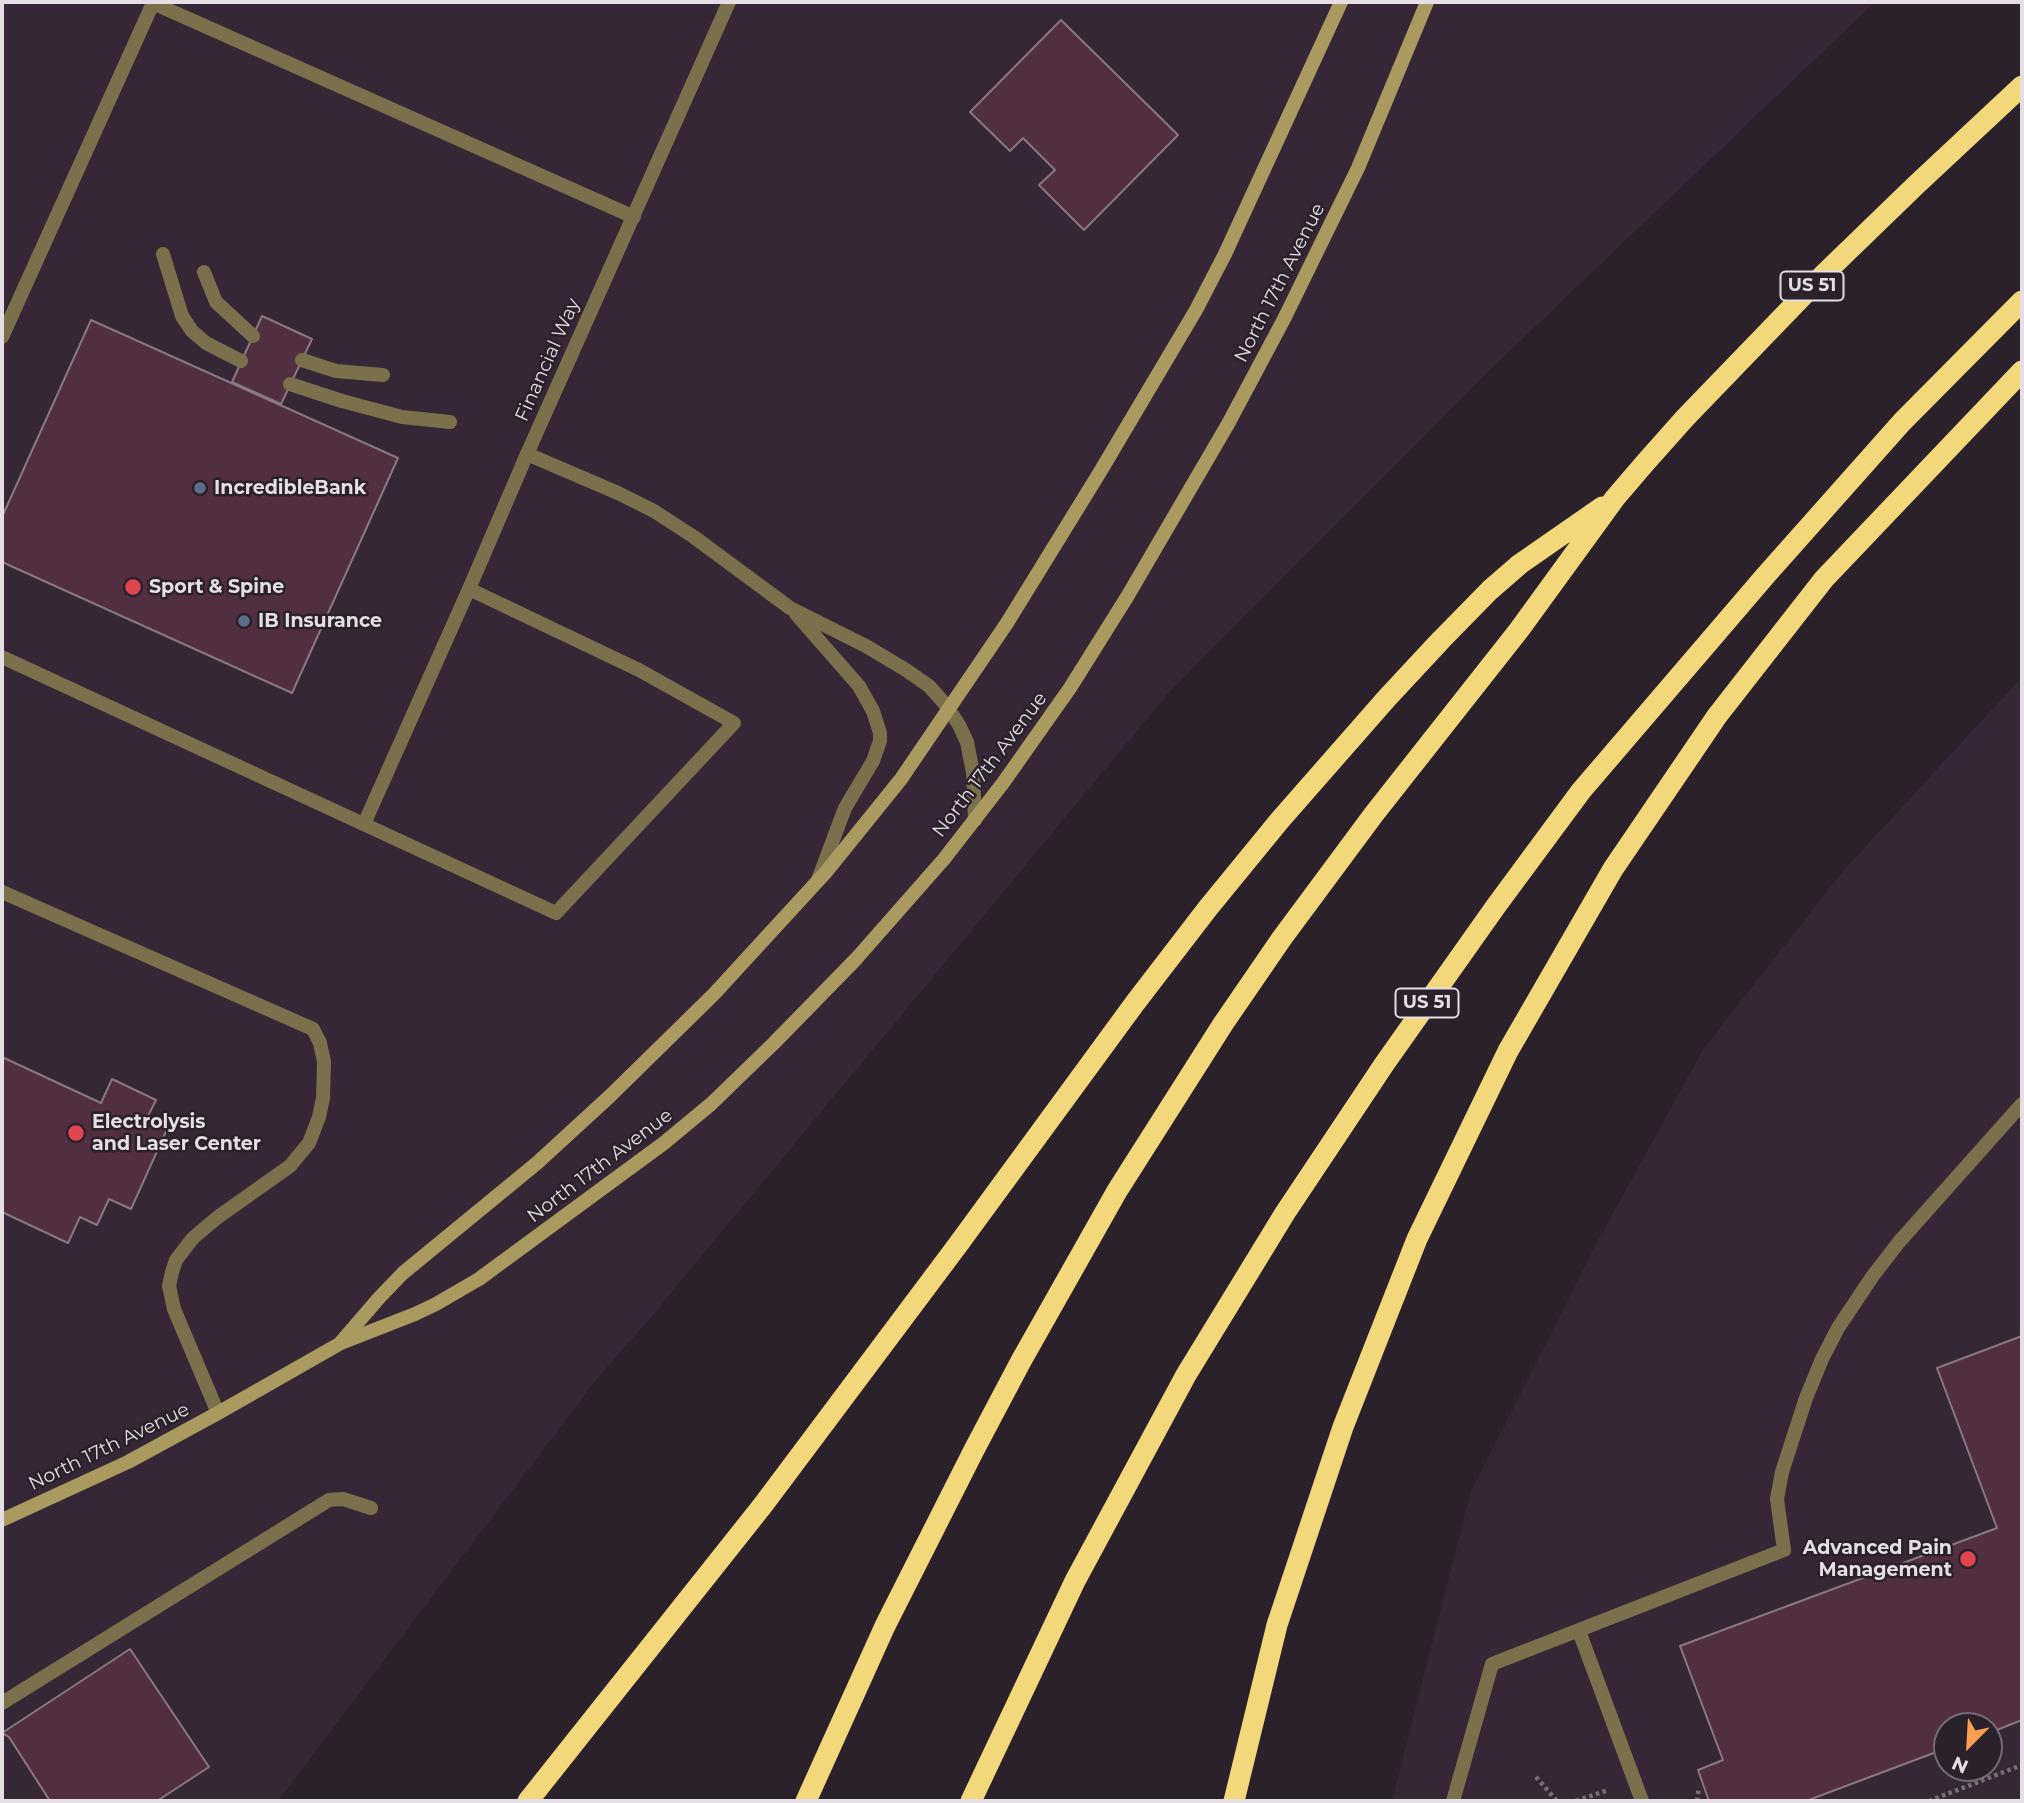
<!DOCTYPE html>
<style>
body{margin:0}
#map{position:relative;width:2024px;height:1803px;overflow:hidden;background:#2b212b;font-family:Montserrat,sans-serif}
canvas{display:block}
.frame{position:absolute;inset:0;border:4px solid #e5dee4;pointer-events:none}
.north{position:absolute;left:1933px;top:1712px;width:70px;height:70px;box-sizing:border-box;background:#2b212b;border:2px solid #756d75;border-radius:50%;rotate:204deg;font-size:19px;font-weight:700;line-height:28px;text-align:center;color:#e5dee4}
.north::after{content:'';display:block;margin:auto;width:24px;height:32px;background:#fb9f50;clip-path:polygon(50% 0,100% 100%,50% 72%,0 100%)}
</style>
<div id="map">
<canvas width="2024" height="1803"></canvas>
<div class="frame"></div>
<div class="north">N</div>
</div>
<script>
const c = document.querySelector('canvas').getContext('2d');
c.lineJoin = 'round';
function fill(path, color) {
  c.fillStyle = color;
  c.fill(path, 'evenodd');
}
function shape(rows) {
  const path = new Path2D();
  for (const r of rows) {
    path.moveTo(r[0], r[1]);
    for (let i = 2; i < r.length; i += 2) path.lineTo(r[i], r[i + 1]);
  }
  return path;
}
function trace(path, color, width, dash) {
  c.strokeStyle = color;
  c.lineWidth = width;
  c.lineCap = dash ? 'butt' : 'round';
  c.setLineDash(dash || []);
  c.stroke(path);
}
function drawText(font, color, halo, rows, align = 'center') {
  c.font = font + ' Montserrat,sans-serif';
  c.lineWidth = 5;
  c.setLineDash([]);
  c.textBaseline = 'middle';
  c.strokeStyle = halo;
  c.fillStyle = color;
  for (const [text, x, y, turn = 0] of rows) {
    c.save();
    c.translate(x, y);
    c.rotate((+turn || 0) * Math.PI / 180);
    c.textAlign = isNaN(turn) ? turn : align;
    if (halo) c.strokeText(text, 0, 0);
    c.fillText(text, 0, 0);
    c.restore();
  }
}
const built = shape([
 [2,2,1875,2,1493,367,1170,691,651,1317,595,1381,278,1801,2,1801],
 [2022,677,2022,1801,1392,1801,1470,1494,1597,1242,1704,1048,1844,870],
 [1947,1726,1989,1726,1989,1768,1947,1768]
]);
const building = shape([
 [1061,20,1178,135,1084,230,1039,185,1055,170,1023,138,1010,151,970,112,1061,20],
 [262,316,312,339,281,404,232,382,262,316],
 [91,320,398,458,292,693,2,562,2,517,91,320],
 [2,1057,101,1103,112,1079,156,1100,147,1118,168,1127,131,1209,109,1199,97,1225,80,1217,68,1243,2,1212,2,1057],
 [2022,1336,2022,1720,1989,1733,1989,1726,1947,1726,1947,1748,1806,1801,1709,1801,1698,1770,1723,1760,1680,1646,1997,1528,1937,1368,2022,1336],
 [130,1649,209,1767,157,1801,50,1801,9,1737,2,1733,130,1649]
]);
const path = shape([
 [1536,1777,1557,1801],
 [1576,1801,1608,1790],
 [1697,1801,1699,1787],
 [1929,1801,2022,1765]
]);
const service = shape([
 [163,254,182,316,192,331,206,343,241,361],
 [204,272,216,302,253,336],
 [2,337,153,3,634,217],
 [302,360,336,371,383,375],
 [290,384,342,401,402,417,450,422],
 [2,657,556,913,734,723,639,670,469,589],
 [364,824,469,589,527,454],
 [2,892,313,1029,320,1043,324,1062,323,1098,319,1117,309,1143,290,1166,218,1217,193,1238,176,1260,172,1272,169,1286,174,1309,218,1413],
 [1579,1631,1642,1801],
 [2,1703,329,1500,343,1499,371,1508],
 [1453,1801,1492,1664,1784,1550,1777,1499,1782,1472,1806,1398,1822,1359,1838,1328,1872,1277,1899,1242,2022,1104]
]);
const minor = shape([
 [729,2,527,454,618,493,654,511,694,537,790,608,866,646,906,670,929,686,946,705,959,725,967,742,973,773,975,820],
 [796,614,859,686,873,711,880,733,880,741,873,761,845,808,818,880]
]);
const secondary = shape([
 [341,1342,379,1298,403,1273,537,1163,610,1096,714,994,826,872,901,779,1007,623,1100,472,1196,310,1225,254,1341,2],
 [2,1520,128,1462,218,1413,341,1343,415,1314,436,1304,479,1279,664,1143,711,1104,774,1043,856,959,944,859,1003,783,1070,688,1127,597,1228,424,1284,319,1358,168,1427,2]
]);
const motorway = shape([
 [528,1801,763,1505,957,1246,1135,1003,1208,908,1280,820,1387,698,1441,640,1490,590,1520,564,1602,507],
 [806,1801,885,1626,974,1450,1021,1361,1117,1191,1223,1024,1282,938,1374,814,1519,630,1615,498,1645,463,1685,418,1823,275,1916,185,2022,86],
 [971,1801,1075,1581,1186,1375,1285,1213,1385,1063,1496,906,1581,791,1766,575,1902,422,2022,301],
 [1234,1801,1277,1625,1343,1427,1417,1239,1508,1051,1613,869,1717,716,1824,579,2022,371]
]);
const markers = [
 [200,488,7,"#5c6f8a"],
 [133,587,9,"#e0444e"],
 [244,621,7,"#5c6f8a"],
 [76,1133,9,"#e0444e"],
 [1968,1559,9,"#e0444e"]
];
const shields = [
 [1812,286,63],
 [1427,1003,63]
];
const shieldNames = [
 ["US 51",1812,286],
 ["US 51",1427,1003]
];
const streetNames = [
 ["North 17th Avenue",1280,283,-63],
 ["Financial Way",548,360,-66],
 ["North 17th Avenue",990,765,-53],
 ["North 17th Avenue",600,1166,-37],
 ["North 17th Avenue",109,1447,-26]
];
const poiNames = [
 ["IncredibleBank",214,488],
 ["Sport & Spine",149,587],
 ["IB Insurance",258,621],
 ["Electrolysis",92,1122],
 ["and Laser Center",92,1144],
 ["Advanced Pain",1952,1548,"right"],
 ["Management",1952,1570,"right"]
];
fill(built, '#362736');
fill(building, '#512e40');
trace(building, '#88787f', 2);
trace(path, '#776f77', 4.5, [3.5, 3.5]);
trace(service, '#7a704c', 14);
trace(minor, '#7a704c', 14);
trace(secondary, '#aa9a60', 14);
trace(motorway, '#f2d87b', 21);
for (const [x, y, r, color] of markers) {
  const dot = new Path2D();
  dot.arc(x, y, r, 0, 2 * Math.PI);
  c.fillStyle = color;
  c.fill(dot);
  trace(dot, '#2b212b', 2.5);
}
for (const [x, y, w] of shields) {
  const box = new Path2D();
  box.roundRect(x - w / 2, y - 14.5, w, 29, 5);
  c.fillStyle = '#2b212b';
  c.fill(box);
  trace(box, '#e5dee4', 2);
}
drawText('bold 18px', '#e5dee4', null, shieldNames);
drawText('19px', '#e5dee4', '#2b212b', streetNames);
drawText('bold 19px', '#e5dee4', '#2b212b', poiNames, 'left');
</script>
